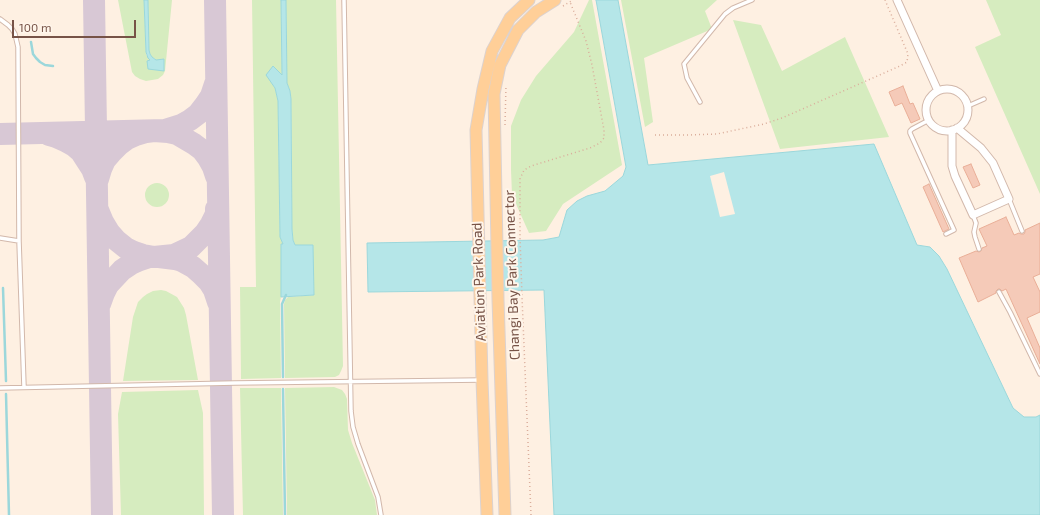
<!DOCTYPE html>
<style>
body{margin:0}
#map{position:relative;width:1040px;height:515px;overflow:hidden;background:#fef0e2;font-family:"Exo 2",sans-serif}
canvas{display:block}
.scale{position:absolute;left:12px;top:20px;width:124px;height:18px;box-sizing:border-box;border:2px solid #775347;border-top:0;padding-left:5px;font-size:12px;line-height:14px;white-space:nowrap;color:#775347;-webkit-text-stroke:3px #fff5ea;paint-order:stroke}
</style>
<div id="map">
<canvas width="1040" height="515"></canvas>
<div class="scale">100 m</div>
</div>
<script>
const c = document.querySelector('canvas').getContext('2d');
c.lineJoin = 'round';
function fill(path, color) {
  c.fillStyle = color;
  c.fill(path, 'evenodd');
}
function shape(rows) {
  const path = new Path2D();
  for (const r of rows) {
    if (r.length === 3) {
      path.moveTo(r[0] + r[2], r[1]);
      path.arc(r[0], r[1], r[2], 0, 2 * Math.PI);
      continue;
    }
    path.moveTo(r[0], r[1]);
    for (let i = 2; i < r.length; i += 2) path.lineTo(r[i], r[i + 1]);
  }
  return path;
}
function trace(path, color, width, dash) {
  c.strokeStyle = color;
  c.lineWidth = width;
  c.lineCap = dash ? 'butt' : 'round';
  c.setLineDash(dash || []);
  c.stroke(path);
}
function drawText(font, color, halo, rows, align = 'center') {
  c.font = font + ' "Exo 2",sans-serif';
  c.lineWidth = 4;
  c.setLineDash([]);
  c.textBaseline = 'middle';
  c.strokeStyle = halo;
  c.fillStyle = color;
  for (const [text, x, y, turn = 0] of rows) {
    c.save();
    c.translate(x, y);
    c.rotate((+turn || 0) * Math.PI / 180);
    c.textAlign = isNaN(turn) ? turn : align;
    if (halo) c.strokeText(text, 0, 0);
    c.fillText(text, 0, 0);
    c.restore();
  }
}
const green = shape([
 [118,0,144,0,146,52,146,55,156,60,152,57,150,54,149,50,148,0,172,0,165,71,163,75,158,79,146,81,140,79,135,76,132,72],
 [252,0,281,0,282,76,271,81,275,88,278,101,280,236,284,245,281,245,281,297,280,302,281,378,241,379,240,287,256,287],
 [286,0,336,0,343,366,341,371,339,375,335,377,285,378,284,304,285,300,288,297,314,295,312,245,295,245,293,240,292,229,291,99,290,91,287,83],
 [589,0,592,0,622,165,563,204,546,231,529,233,512,195,511,170,511,126,521,100,536,76,574,32],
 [621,0,717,0,705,11,712,29,644,58,653,122,645,127],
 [986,0,1040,0,1040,194,975,47,1001,35],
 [733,20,761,25,782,71,845,37,889,137,780,149],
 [157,195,12],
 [161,290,166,291,177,297,184,308,186,315,198,380,123,381,133,317,138,302,143,297,147,294,153,291],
 [334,387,342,390,345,394,347,399,348,430,352,443,375,500,377,515,287,515,285,388],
 [240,388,281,388,283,515,243,515],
 [198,390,203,413,204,515,121,515,118,414,122,392]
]);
const water = shape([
 [144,0,148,0,149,50,150,54,152,57,156,60,164,59,164,71,148,69,147,61,150,60,148,58,146,52,144,0],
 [281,0,286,0,287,83,290,91,291,99,292,229,293,240,295,245,313,245,314,295,281,297,281,244,283,244,280,237,278,101,275,88,266,75,273,66,282,75,281,0],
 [596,0,618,0,648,165,874,144,917,245,930,247,939,256,947,269,1013,408,1024,417,1036,417,1040,415,1040,515,554,515,544,290,368,292,367,243,543,240,559,237,567,210,577,201,587,196,605,191,623,176,626,167,596,0]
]);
const pier = shape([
 [724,172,735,214,720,217,710,176]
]);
const stream = shape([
 [31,42,33,54,36,58,40,62,45,65,53,66],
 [3,288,6,381],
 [283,377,282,304,286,295],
 [283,389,285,515],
 [6,394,9,515]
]);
const taxiway = shape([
 [94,0,102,515],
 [215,0,223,515],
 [0,134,165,130,181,125,190,120,198,114,205,105,211,96,215,84],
 [49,135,56,137,65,141,74,146,81,152,92,169,95,177],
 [98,179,101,169,105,160,111,153,119,145,127,139,136,135,146,132,154,131,168,132,177,134,194,144,202,150,208,158,213,167,216,176],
 [98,210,103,222,109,232,116,240,126,248,134,252,143,255,154,257,174,255,191,247,205,233,211,224,216,214,216,209],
 [100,304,104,293,108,285,122,270,131,264,140,260,149,257,159,257,175,259,182,261,193,267,201,274,209,282,214,290,218,302]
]);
const building = shape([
 [903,86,910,104,913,103,920,119,911,123,902,103,895,106,889,92,903,86],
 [971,164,980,185,973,188,963,167,971,164],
 [929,184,949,229,943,232,923,187,929,184],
 [1006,217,1014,235,1019,233,1021,234,1024,234,1025,232,1025,230,1040,223,1040,274,1033,277,1040,292,1040,312,1027,318,1040,348,1040,364,1006,289,1002,291,1000,289,998,289,996,291,996,293,978,302,959,258,976,251,979,252,981,251,982,248,987,246,979,229,1006,217]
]);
const path = shape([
 [563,6,573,0],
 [505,125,506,85],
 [655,135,688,135,717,134,764,124,782,118,900,66,907,62,908,54,885,0],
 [531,515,522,297,520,237,520,179,524,170,531,166,590,148,600,143,604,138,604,130,592,65,586,41,570,2]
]);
const service = shape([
 [344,0,351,411,353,427,358,444,378,497,381,515],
 [0,19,8,25,12,29,15,34,18,47,19,241,24,387],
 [700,102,687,78,684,64,725,14,733,8,752,0],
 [968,106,984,99],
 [929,120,912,129,910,131,910,133,954,230,946,234],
 [1009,199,1022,231],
 [973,215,976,223,974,232,975,237,979,249],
 [0,238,19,241],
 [999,292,1010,312,1040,374],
 [0,388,235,383,481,380]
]);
const minor = shape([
 [897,0,938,91],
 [947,110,21],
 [952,130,952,166,955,176,973,215,1009,199,993,163,981,148,957,128]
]);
const primary = shape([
 [487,515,482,380,476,130,483,89,492,51,510,18,529,0],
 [505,515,498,299,494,94,500,65,518,30,536,12,555,0]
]);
const streetNames = [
 ["Changi Bay Park Connector",512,275,-92],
 ["Aviation Park Road",479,282,-92]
];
fill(green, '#d6ecbf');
fill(water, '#b5e6e8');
trace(water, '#9bd7db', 1);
fill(pier, '#fef0e2');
trace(stream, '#9bd7db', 2.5);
trace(taxiway, '#d8c8d5', 22);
fill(building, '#f5cab8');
trace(building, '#e9ae97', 1);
trace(service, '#d2b8ab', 5.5);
trace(minor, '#d2b8ab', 9);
trace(primary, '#dcd2cf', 13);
trace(path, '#daad9b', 1.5, [1, 3]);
trace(service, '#fff', 3.5);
trace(minor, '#fff', 7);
trace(primary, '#ffcf98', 11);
drawText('14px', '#775347', '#fff5ea', streetNames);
</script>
